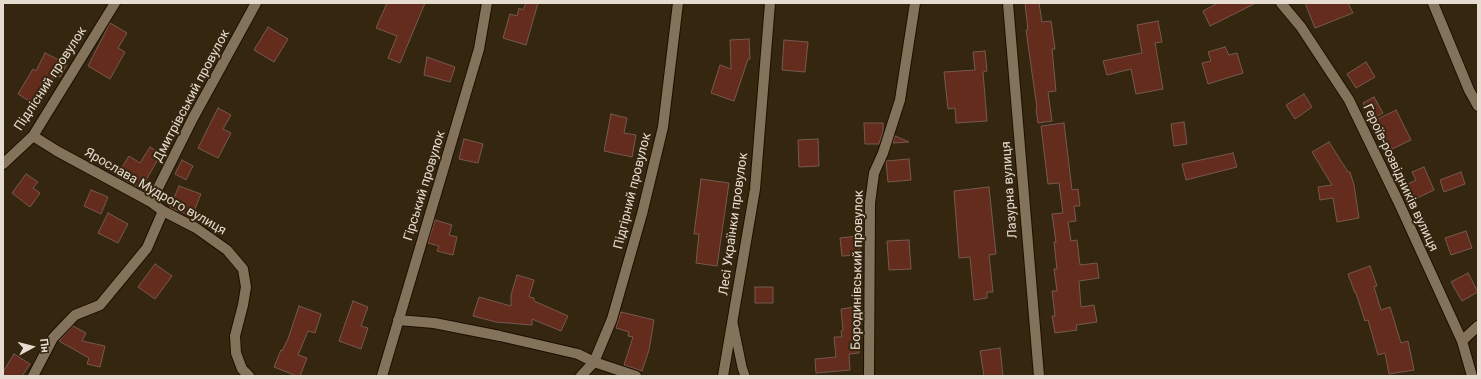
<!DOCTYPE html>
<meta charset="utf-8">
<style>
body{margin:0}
#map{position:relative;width:1481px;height:379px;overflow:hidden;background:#352610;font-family:Roboto,sans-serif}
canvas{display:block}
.frame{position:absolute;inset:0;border:4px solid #e6dccf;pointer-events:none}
.north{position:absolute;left:12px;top:327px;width:40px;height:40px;-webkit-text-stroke:3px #352610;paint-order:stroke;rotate:83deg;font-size:11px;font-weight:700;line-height:16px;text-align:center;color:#e6dccf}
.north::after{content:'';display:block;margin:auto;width:14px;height:18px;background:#e6dccf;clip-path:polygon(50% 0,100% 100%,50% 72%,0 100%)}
</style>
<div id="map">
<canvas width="1481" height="379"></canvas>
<div class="frame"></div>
<div class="north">Пн</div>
</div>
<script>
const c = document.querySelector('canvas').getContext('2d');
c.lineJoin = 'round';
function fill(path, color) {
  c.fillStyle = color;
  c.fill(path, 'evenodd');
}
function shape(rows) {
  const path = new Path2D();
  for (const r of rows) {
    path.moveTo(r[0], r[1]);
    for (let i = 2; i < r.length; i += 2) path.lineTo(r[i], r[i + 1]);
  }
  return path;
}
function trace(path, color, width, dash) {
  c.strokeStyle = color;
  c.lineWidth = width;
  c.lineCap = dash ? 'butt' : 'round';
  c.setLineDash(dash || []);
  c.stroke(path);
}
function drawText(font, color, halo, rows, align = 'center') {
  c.font = font + ' Roboto,sans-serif';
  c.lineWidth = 4;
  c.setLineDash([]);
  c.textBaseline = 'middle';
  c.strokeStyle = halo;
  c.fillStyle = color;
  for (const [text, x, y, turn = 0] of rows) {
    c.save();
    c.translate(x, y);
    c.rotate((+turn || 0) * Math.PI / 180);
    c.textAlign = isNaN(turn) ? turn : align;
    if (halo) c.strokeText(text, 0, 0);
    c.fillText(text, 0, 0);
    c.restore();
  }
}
const building = shape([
 [387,3,425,3,400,63,388,58,397,36,376,28,387,3],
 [526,3,538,3,526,45,503,38,510,14,517,16,519,8,523,10,526,3],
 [1025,3,1039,3,1042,22,1051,21,1055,49,1052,49,1056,91,1048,92,1052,121,1038,123,1036,109,1037,108,1026,30,1028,30,1025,3],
 [1218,3,1256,3,1210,26,1203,11,1218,3],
 [1305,3,1348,3,1353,13,1315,28,1305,3],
 [1158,21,1162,42,1155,43,1163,89,1136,94,1131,69,1107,75,1103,61,1142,53,1137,25,1158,21],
 [110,23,127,33,118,48,125,52,110,79,88,66,110,23],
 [268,27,288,39,274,62,254,50,268,27],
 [749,39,750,59,748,59,734,101,711,93,720,65,731,69,730,40,749,39],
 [784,40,808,42,805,72,782,70,784,40],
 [1225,47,1229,55,1237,53,1243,73,1208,84,1202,63,1211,61,1208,52,1225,47],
 [985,51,987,71,983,72,987,121,956,123,955,108,948,109,944,72,975,70,973,52,985,51],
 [45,53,67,64,60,77,56,74,37,106,18,94,33,69,36,71,45,53],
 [427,57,455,67,450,82,424,75,427,57],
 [1366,62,1375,77,1356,88,1347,74,1366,62],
 [1304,94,1312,107,1295,119,1286,105,1304,94],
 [1374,97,1383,113,1372,119,1363,103,1374,97],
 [218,108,231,115,223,129,231,133,218,158,198,148,218,108],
 [1396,110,1411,140,1390,150,1376,120,1396,110],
 [611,114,627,118,624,133,636,135,632,157,604,151,611,114],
 [1184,122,1187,144,1174,146,1171,124,1184,122],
 [864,123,883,123,883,131,879,144,865,144,864,123],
 [1064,123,1072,190,1078,189,1080,206,1074,206,1076,221,1068,222,1071,241,1077,240,1080,265,1097,263,1099,278,1079,281,1081,307,1094,305,1097,322,1076,325,1077,330,1055,333,1052,316,1055,316,1052,291,1057,291,1054,269,1057,269,1054,242,1056,242,1052,214,1063,213,1059,183,1048,184,1041,126,1064,123],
 [895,136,909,142,893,143,895,136],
 [464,139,483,144,478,163,459,159,464,139],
 [818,139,819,166,799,167,798,140,818,139],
 [1329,142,1348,172,1350,172,1354,185,1359,218,1337,222,1333,198,1320,200,1318,187,1332,185,1312,152,1329,142],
 [150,147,161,154,141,189,117,176,129,156,140,163,150,147],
 [1233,153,1237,167,1186,180,1182,164,1233,153],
 [909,159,911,180,888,182,886,161,909,159],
 [182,160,193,166,186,180,175,174,182,160],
 [1424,167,1434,190,1415,199,1408,184,1416,180,1412,172,1424,167],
 [1461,172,1465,184,1444,192,1440,180,1461,172],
 [26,174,38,182,33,188,40,193,30,207,12,193,26,174],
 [701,179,729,183,717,266,696,263,699,234,694,234,701,179],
 [179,186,201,194,192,216,170,208,179,186],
 [989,187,996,254,989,255,993,292,987,292,987,298,974,300,970,257,959,258,954,191,989,187],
 [91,190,108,197,101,214,84,206,91,190],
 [108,213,128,224,118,243,98,233,108,213],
 [435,220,452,225,449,235,457,237,453,255,437,251,439,246,428,243,435,220],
 [1466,231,1472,248,1451,255,1445,238,1466,231],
 [858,236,860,255,842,256,840,238,858,236],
 [909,240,911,269,889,270,887,241,909,240],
 [155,264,172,276,155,299,138,287,155,264],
 [1370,266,1377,286,1374,287,1381,310,1390,307,1401,343,1408,341,1414,370,1389,374,1385,353,1378,355,1368,320,1365,321,1356,293,1355,293,1348,274,1370,266],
 [1468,273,1478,292,1462,301,1451,282,1468,273],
 [517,275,534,280,529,297,534,298,534,301,568,316,561,331,532,319,532,325,496,322,473,316,479,297,511,306,511,295,517,275],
 [755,287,773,287,773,303,755,303,755,287],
 [353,301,368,307,361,326,368,328,361,349,339,341,353,301],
 [299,306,321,314,315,333,308,331,298,355,307,358,300,376,297,376,274,367,281,350,282,351,288,339,299,306],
 [855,307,859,353,849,354,850,370,816,373,815,359,836,357,834,337,842,337,841,331,843,330,841,309,855,307],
 [621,312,654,320,649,350,642,371,624,365,633,337,628,336,629,332,616,328,621,312],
 [73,326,86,333,82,341,105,346,100,367,87,364,89,358,59,341,73,326],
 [1000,348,1003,376,984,376,980,351,1000,348],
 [14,354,30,364,22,376,3,376,3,372,14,354]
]);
const service = shape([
 [733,323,742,367,745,376]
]);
const minor = shape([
 [1008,3,1039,376],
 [1281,3,1301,27,1349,100,1398,201,1462,341,1472,376],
 [1433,3,1469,90,1478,106],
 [33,136,57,151,151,202,163,211,196,228,227,250,243,269,246,287,243,305,235,336,236,353,242,369,249,376],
 [3,164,33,136,115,3],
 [151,202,193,118,256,3],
 [398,320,434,323,500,336,578,354,594,362,636,376],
 [1462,341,1478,326],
 [33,376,53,338,75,315,100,305,147,248,163,211],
 [382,376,479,49,487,3],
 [581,376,594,362,612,319,642,214,663,127,678,3],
 [723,376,755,189,770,3],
 [869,376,870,203,874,173,883,153,900,100,915,3]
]);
const streetNames = [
 ["Підлісний провулок",51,79,-57],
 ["Дмитрівський провулок",192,96,-62],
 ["Героїв-розвідників вулиця",1400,178,65],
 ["Гірський провулок",425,186,-73],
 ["Лазурна вулиця",1010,190,-94],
 ["Підгірний провулок",633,191,-76],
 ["Ярослава Мудрого вулиця",155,192,30],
 ["Лесі Українки провулок",734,224,-82],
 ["Бородинівський провулок",858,270,-89]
];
fill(building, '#632c1c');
trace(building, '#765950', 1);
trace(service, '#1c0f00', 11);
trace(minor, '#1c0f00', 12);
trace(service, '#84735b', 9);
trace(minor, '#84735b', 10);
drawText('13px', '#e6dccf', '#352610', streetNames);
</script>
